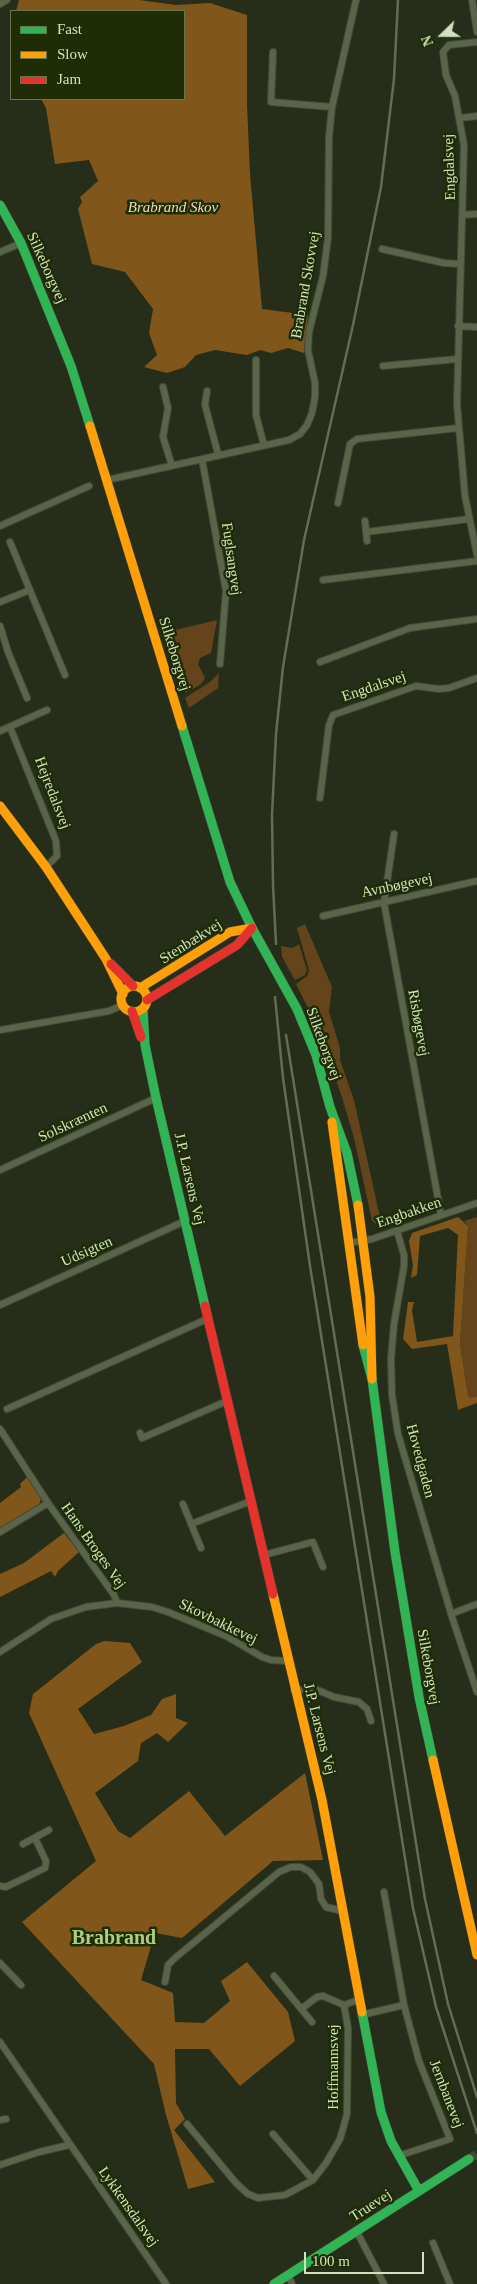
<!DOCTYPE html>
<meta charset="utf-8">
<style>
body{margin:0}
#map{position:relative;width:477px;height:2284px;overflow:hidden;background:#262e19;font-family:"Times New Roman",serif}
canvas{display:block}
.legend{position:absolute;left:10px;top:10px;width:175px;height:90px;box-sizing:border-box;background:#1e2d05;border:1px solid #66754e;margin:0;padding:6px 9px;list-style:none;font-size:15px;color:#d1e2bc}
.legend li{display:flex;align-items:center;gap:10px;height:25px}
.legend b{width:25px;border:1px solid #66754e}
.north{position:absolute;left:417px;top:10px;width:50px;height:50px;-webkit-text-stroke:4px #1e2d05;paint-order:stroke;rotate:248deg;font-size:14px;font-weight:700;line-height:20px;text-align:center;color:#d1e2bc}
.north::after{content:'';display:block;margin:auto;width:18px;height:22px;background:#d1e2bc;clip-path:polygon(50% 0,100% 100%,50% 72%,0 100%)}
.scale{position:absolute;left:304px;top:2252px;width:120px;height:22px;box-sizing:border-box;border:2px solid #d1e2bc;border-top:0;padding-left:6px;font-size:15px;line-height:18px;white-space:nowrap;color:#d1e2bc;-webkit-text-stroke:4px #1e2d05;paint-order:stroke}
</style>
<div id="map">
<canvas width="477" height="2284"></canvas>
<ul class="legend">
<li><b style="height:6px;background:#30b455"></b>Fast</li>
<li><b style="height:6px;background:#ff9f0a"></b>Slow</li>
<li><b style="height:6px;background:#e5322d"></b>Jam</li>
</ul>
<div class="north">N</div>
<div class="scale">100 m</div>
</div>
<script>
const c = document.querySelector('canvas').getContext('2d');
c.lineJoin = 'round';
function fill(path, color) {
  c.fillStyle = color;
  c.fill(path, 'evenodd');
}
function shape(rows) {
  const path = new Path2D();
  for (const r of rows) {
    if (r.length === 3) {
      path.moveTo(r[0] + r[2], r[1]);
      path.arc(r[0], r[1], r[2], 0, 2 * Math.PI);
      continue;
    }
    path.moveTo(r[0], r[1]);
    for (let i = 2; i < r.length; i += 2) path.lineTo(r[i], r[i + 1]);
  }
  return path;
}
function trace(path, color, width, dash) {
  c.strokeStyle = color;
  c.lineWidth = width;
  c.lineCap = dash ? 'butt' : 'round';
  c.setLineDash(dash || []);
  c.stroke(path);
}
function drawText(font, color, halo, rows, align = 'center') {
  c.font = font + ' "Times New Roman",serif';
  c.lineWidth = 5;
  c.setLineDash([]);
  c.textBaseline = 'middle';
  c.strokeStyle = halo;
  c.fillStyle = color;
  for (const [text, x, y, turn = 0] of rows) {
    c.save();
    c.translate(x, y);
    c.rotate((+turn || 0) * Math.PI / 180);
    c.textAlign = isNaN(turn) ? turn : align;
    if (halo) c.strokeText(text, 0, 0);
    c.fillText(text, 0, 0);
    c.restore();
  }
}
const green = shape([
 [217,620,211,653,200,658,198,664,205,678,200,685,185,693,167,632],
 [219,673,218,688,189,708,185,698,210,682],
 [305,924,332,987,329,1012,340,1048,340,1060,354,1100,381,1222,412,1214,414,1217,382,1228,372,1221,354,1138,342,1097,317,1026,296,984,307,976,309,970,297,928],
 [299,944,307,970,305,975,295,980,282,957,281,946,293,948],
 [477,1217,477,1396,471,1398,468,1396,460,1344,468,1226,464,1221]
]);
const forest = shape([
 [19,0,139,0,176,5,210,3,247,15,247,104,250,174,262,309,308,315,304,353,288,348,271,353,260,350,247,355,215,350,196,355,185,367,167,373,144,367,157,355,149,333,153,309,125,272,92,264,78,209,82,202,80,197,98,181,89,160,55,164,46,108,41,99,184,99,184,11,16,11],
 [458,1217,468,1226,460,1344,468,1396,471,1398,477,1396,477,1403,458,1410,447,1344,412,1349,403,1339,408,1302,414,1302,412,1310,417,1342,453,1336,458,1235,448,1228,420,1236,417,1275,411,1278,413,1265,409,1241,412,1233],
 [27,1477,41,1499,39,1505,0,1528,0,1503,21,1487,20,1484],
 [64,1533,79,1552,58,1571,55,1577,51,1571,0,1597,0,1574,24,1563],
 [104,1641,130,1643,142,1662,78,1709,94,1734,124,1726,151,1715,162,1699,176,1694,176,1718,188,1723,168,1742,157,1733,141,1743,138,1761,95,1793,118,1831,130,1838,189,1791,225,1836,305,1773,323,1860,273,1861,182,1938,155,1933,141,1980,173,1993,175,2022,204,2023,230,2001,221,1981,247,1962,288,2012,295,2041,240,2086,209,2049,175,2049,176,2103,185,2119,174,2130,215,2182,188,2189,166,2115,154,2064,22,1922,96,1861,29,1713,33,1694,96,1644]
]);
const secondaryTunnel = shape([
 [469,2159,477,2154]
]);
const street = shape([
 [472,0,477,32],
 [0,4,7,0],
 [477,42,449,45,443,52,446,75,455,96,464,145,457,404,465,496,477,555],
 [273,52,271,102,332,107],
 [460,118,477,116],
 [463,215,477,214],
 [382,249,444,263,460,264],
 [0,252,21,243],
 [458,326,477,327],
 [256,360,256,415,264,445],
 [383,366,457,359],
 [163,387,168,408,163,437,172,466],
 [207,391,205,405,218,454],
 [202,459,226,591,220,664],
 [107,480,289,440,300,434,307,425,312,413,315,397,315,383,308,350,309,332,323,276,328,238,329,137,332,107,356,0],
 [338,503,350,444,357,439,458,428],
 [365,521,367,541],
 [0,526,89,486],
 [366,532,469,519],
 [10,542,65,675],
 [323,580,477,561],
 [0,602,30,590],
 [0,626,8,652,27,698],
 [320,662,410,628,477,619],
 [10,727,56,841,57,856,46,867],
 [0,731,47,710],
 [320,798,329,725,333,715,416,686,439,689,449,688,477,678],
 [394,834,384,903,441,1215],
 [323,916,477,881],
 [0,1030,109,1011,123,1005],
 [0,1170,156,1098],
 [397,1231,404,1255,404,1266,394,1324,391,1359,392,1395,398,1434,452,1617,477,1692],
 [349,1243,372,1239,477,1203],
 [0,1305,185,1221],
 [7,1409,207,1319],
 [0,1429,48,1503,114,1595,117,1603],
 [140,1433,142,1438,227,1401],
 [183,1504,201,1548],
 [191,1524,251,1501],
 [0,1532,48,1503],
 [264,1555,313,1542,323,1567],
 [451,1614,477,1604],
 [0,1652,51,1619,86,1607,117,1603,152,1607,168,1612,226,1636,262,1657,271,1660,287,1661],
 [294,1690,315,1689,334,1697,359,1702,367,1709,371,1721],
 [23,1844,49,1830],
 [0,1886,6,1887,45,1868,46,1861,35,1838],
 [0,1963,21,1985],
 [274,1976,312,2022],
 [165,1982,168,1965,175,1958,279,1872,291,1867,301,1867,310,1872,319,1884,321,1899,326,1907,342,1911],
 [301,2009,317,1997,323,1996,344,2005,358,2000],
 [361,2015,404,2005,384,1892],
 [0,2042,166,2284],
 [0,2120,6,2119],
 [187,2124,236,2183,248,2194,258,2198,285,2195,313,2180,326,2163,340,2139,347,2114,348,2028,344,2005],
 [273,2134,313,2180],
 [398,2156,450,2139,419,2061,404,2005],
 [0,2165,39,2152,69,2145],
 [357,2232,384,2284],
 [433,2243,450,2284],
 [288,2275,292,2284]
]);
const fast = shape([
 [0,205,21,243,71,366,90,426],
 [182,726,230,882,252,928,297,1009,316,1055,330,1107,347,1153,358,1205],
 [143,1009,145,1045,156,1098,205,1306],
 [363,1345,372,1379,395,1552,419,1697,433,1760],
 [362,2012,381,2112,391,2141,419,2191],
 [274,2284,469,2159]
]);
const slow = shape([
 [90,426,182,726],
 [0,806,46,867,106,959,123,994],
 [134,999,13],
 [140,988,230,932,252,928],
 [332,1122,363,1345],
 [358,1205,370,1297,372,1379],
 [273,1594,322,1800,362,2012],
 [433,1760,477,1955]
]);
const jam = shape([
 [111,964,133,986],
 [147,1000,237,945,252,928],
 [132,1011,141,1037],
 [205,1306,273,1594]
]);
const rail = shape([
 [276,944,273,885,272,815,276,734,283,667,304,540,353,325,381,187,394,79,398,0],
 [275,997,283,1078,310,1266,413,1908,436,2007,477,2133],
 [286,1035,425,1899,448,2004,477,2097]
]);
const streetNames = [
 ["Engdalsvej",450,167,-92],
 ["Silkeborgvej",46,268,66],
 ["Brabrand Skovvej",306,285,-80],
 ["Fuglsangvej",231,559,82],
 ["Silkeborgvej",174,654,73],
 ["Engdalsvej",374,687,-19],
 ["Hejredalsvej",52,793,69],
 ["Avnbøgevej",397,886,-12],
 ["Stenbækvej",191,942,-32],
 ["Risbøgevej",418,1023,80],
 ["Silkeborgvej",323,1044,70],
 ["Solskrænten",73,1123,-25],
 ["J.P. Larsens Vej",189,1179,77],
 ["Engbakken",409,1213,-19],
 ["Udsigten",87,1252,-24],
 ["Hovedgaden",420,1461,75],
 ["Hans Broges Vej",93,1546,55],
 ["Skovbakkevej",218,1622,26],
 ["Silkeborgvej",428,1667,80],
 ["J.P. Larsens Vej",319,1729,76],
 ["Hoffmannsvej",334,2067,-90],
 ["Jernbanevej",446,2094,69],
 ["Truevej",371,2206,-33],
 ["Lykkensdalsvej",128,2207,55]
];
const parkNames = [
 ["Brabrand Skov",173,208]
];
const districtNames = [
 ["Brabrand",114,1939]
];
fill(green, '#63441b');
fill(forest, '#81561a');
trace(secondaryTunnel, '#404931', 9, [9, 4.5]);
trace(street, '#434b37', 8);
trace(fast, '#434b37', 10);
trace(slow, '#434b37', 10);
trace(jam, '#434b37', 10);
trace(street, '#596449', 6);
trace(fast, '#30b455', 9);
trace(slow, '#ff9f0a', 9);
trace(jam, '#e5322d', 9);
trace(rail, '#646c57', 2.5);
drawText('15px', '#d1e2bc', '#1e2d05', streetNames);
drawText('italic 15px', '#f5d7b8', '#1e2d05', parkNames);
drawText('bold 20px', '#adce81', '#1e2d05', districtNames);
</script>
